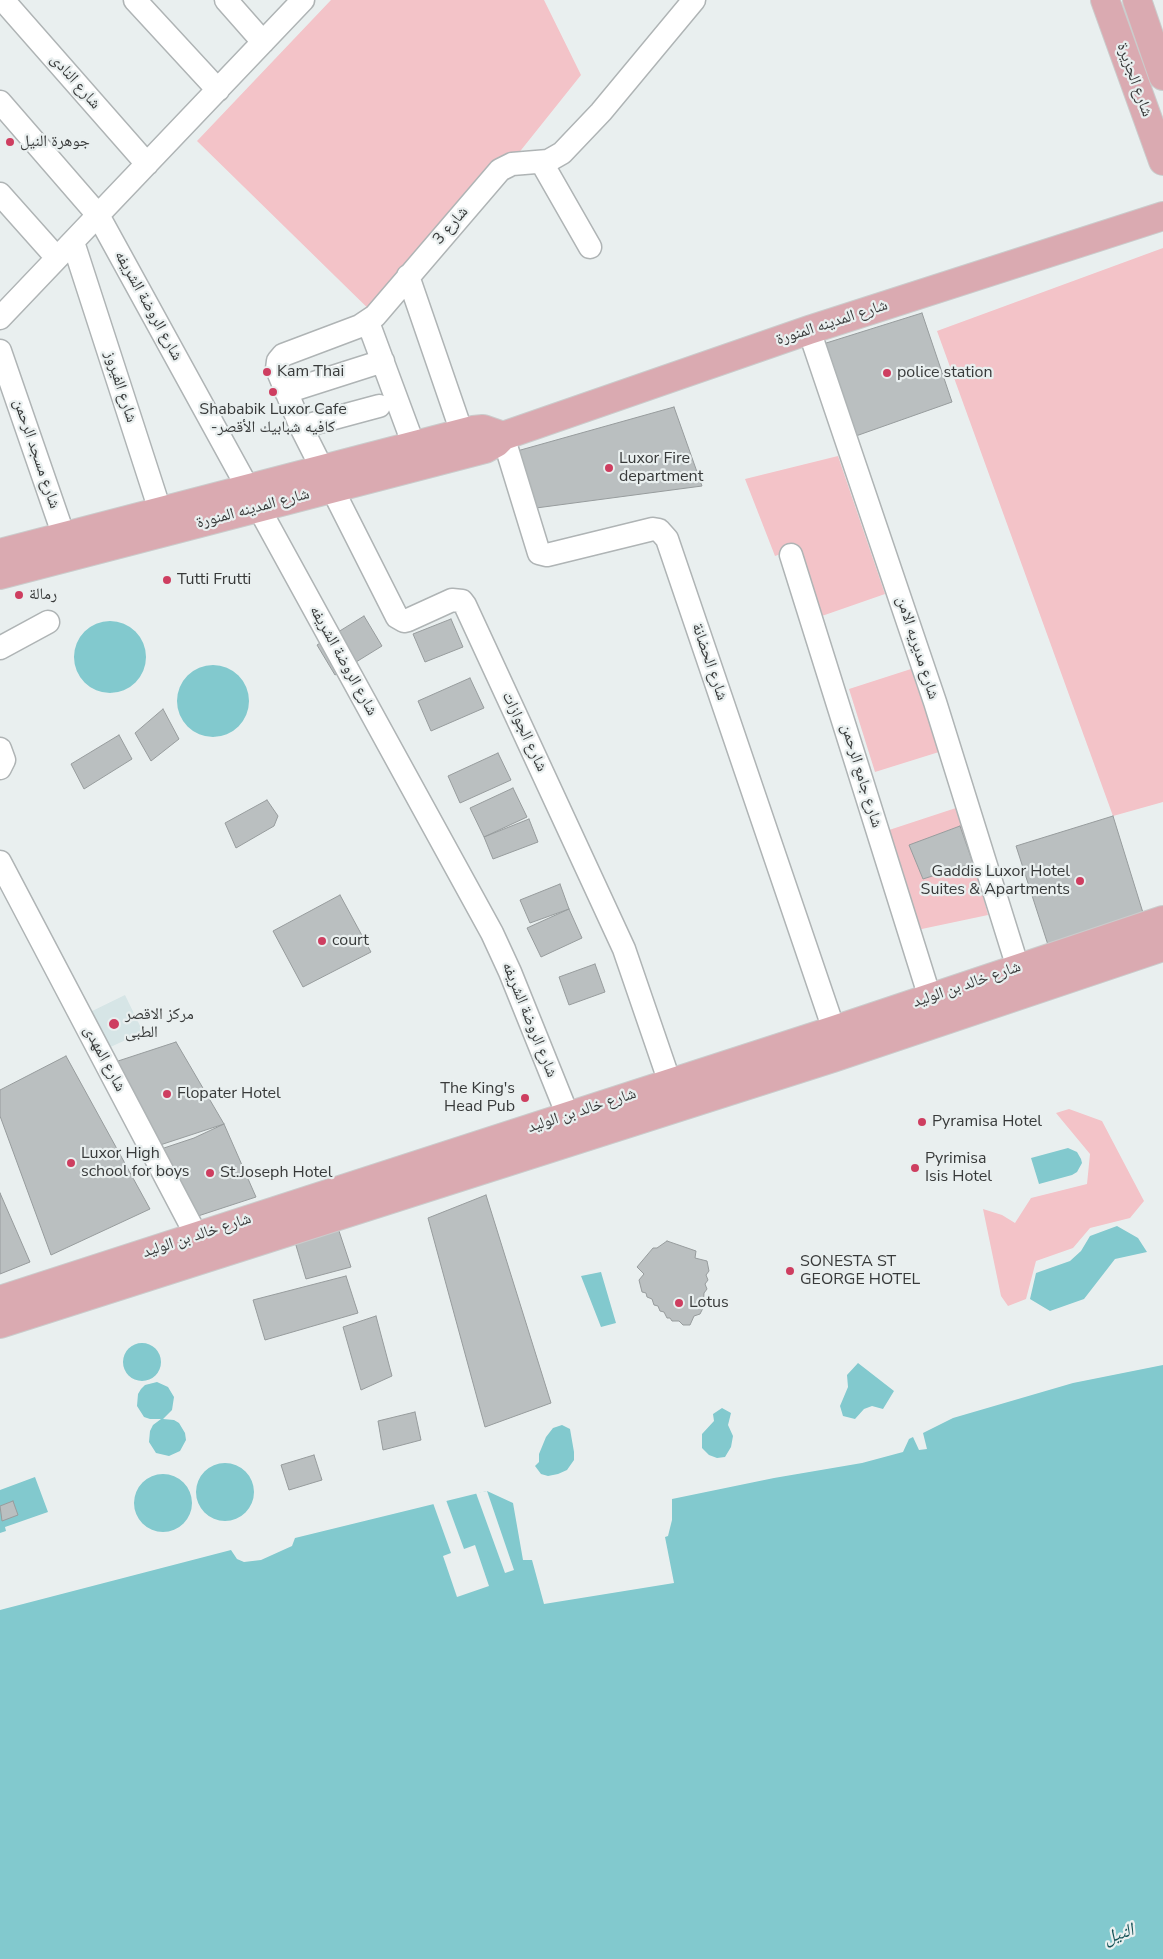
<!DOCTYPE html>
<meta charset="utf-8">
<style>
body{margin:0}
canvas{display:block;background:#e9efef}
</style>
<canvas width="1163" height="1959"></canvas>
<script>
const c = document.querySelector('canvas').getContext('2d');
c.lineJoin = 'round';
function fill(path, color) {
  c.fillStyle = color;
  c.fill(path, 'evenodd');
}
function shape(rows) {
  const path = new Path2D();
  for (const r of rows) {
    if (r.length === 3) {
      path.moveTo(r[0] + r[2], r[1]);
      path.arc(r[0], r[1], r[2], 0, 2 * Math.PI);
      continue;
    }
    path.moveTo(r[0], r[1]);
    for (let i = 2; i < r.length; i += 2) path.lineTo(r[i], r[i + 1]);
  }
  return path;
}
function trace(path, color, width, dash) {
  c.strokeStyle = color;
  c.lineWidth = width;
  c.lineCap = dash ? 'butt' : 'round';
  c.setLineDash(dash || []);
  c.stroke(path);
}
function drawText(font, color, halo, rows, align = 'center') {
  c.font = font + ' "Nunito Sans","Noto Naskh Arabic",sans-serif';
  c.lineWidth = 4.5;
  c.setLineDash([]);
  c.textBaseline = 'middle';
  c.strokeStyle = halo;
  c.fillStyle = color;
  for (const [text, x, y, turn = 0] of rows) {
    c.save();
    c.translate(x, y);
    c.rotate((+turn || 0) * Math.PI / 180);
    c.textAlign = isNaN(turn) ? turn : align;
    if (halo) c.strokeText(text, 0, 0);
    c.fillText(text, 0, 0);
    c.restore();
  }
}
const built = shape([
 [125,995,143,1032,104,1050,84,1015]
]);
const green = shape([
 [331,0,544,0,581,75,383,323,197,141],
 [1163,248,1163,802,1113,816,937,331],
 [838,456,885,594,819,617,795,549,775,556,745,479],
 [911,669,939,752,875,772,849,689],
 [959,807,988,915,917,930,886,831],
 [960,826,973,863,923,879,910,845],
 [1069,1109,1102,1121,1144,1201,1130,1218,1090,1228,1073,1248,1036,1261,1026,1299,1008,1306,1001,1296,983,1209,1002,1215,1015,1223,1031,1198,1087,1184,1090,1154,1056,1113]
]);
const water = shape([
 [110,657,36],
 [213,701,36],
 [1068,1148,1077,1152,1081,1159,1082,1163,1077,1172,1072,1175,1039,1184,1031,1158],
 [1117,1226,1138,1238,1147,1252,1115,1259,1084,1299,1050,1311,1030,1299,1036,1273,1070,1261,1081,1251,1090,1236],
 [601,1272,616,1323,601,1327,581,1276],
 [142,1362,19],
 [858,1363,894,1391,883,1409,872,1406,864,1409,855,1419,843,1416,840,1406,848,1387,847,1375],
 [1163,1365,1163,1959,0,1959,0,1610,231,1550,237,1559,244,1562,261,1560,292,1546,295,1538,487,1491,513,1503,523,1560,532,1560,544,1604,674,1583,665,1537,668,1536,672,1520,672,1499,774,1478,862,1463,903,1452,909,1439,913,1437,919,1450,927,1449,923,1433,953,1418,1073,1383],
 [157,1382,168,1387,174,1397,172,1410,163,1419,174,1420,179,1423,185,1433,186,1440,180,1451,169,1456,156,1453,149,1442,150,1431,153,1425,161,1419,150,1419,144,1417,137,1406,138,1394,141,1389,145,1385],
 [722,1408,731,1413,728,1425,733,1436,731,1447,725,1457,717,1458,709,1455,702,1448,702,1434,714,1421,713,1414],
 [562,1425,570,1429,574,1452,574,1460,567,1470,558,1474,548,1476,541,1474,535,1466,539,1462,539,1454,546,1437,553,1428],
 [225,1492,29],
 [163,1503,29],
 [35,1477,48,1512,5,1527,6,1531,0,1533,0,1490]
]);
const pier = shape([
 [487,1491,514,1570,505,1573,476,1493],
 [446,1500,464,1549,475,1545,489,1586,457,1597,443,1556,451,1553,433,1503]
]);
const building = shape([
 [922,313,952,402,853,437,823,344,922,313],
 [674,407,702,486,536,508,517,451,674,407],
 [364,616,382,646,335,675,317,645,364,616],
 [451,619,463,647,425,662,413,634,451,619],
 [470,678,484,708,431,731,418,701,470,678],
 [163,709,179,739,151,761,135,733,163,709],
 [119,735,132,759,84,789,71,764,119,735],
 [498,753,511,780,460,803,448,776,498,753],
 [513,788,527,817,484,837,470,808,513,788],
 [267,800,278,816,274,826,236,848,225,823,267,800],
 [1113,816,1144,916,1049,948,1016,846,1113,816],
 [529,819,538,842,493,859,484,837,529,819],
 [960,826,973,863,923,879,909,845,960,826],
 [560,884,569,909,530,923,520,900,560,884],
 [340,895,371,952,303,987,273,931,340,895],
 [569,909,582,938,541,957,527,928,569,909],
 [595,964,605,992,569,1005,559,977,595,964],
 [176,1042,224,1124,157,1146,112,1063,176,1042],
 [66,1056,150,1209,51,1255,0,1116,0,1090,66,1056],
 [224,1124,256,1197,198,1216,161,1149,194,1138,224,1124],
 [0,1193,30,1262,0,1274,0,1193],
 [486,1195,551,1403,485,1427,428,1218,486,1195],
 [338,1228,351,1267,306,1279,295,1242,338,1228],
 [667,1241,696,1251,695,1258,707,1261,709,1271,706,1275,708,1280,705,1284,707,1289,704,1293,703,1308,700,1314,694,1316,690,1325,683,1325,679,1321,672,1321,670,1318,667,1318,664,1312,660,1311,658,1306,654,1305,652,1299,647,1297,646,1293,642,1292,639,1280,644,1274,637,1267,653,1248,657,1248,667,1241],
 [346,1276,358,1313,265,1340,253,1300,346,1276],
 [376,1316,392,1376,361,1390,343,1327,376,1316],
 [415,1412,421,1440,383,1450,378,1421,415,1412],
 [314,1455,322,1480,289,1490,281,1465,314,1455],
 [13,1501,18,1515,2,1521,0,1506,13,1501]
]);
const minor = shape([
 [3,0,147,164],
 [135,0,218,90],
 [226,0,263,42],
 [0,102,98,215,492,933,510,972,568,1116],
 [542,163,590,247],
 [0,194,57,258],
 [73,242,165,526],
 [408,276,462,433],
 [0,318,303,0],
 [368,322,414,446],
 [809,330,935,702,1018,968],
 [0,351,69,551],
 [286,392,383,361],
 [301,427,379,406],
 [503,436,539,553,547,555,653,529,659,530,667,539,834,1030],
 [791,555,930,998],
 [0,648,48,622],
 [0,749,4,760,0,768],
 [0,862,205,1252],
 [670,1083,624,949,465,605,462,601,452,600,408,620,404,621,397,617,301,427,277,369,278,361,283,355,360,326,375,316,500,170,512,164,548,161,562,153,601,112,694,0]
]);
const major = shape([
 [1105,0,1163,161],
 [1137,0,1163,76],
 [0,553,473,430,483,429,503,436],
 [0,575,485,449,496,443,503,436,809,330,1163,216],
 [0,1300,834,1030,1163,920],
 [0,1324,833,1058,1163,947]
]);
const markers = [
 [10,142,5,"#ce3e60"],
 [267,372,5,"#ce3e60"],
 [887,373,5,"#ce3e60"],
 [273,392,5,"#ce3e60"],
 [609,468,5,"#ce3e60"],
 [167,580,5,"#ce3e60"],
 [19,595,5,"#ce3e60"],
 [1080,881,5,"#ce3e60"],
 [322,941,5,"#ce3e60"],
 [114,1024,6,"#ce3e60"],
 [167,1094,5,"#ce3e60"],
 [525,1098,5,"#ce3e60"],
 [922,1122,5,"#ce3e60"],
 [71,1163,5,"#ce3e60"],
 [915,1168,5,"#ce3e60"],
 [210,1173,5,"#ce3e60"],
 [790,1271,5,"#ce3e60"],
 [679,1303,5,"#ce3e60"]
];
const streetNames = [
 ["شارع الجزيرة",1134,80,70],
 ["شارع النادى",75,82,49],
 ["شارع 3",451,226,-49],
 ["شارع الروضة الشريفه",148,306,61],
 ["شارع المدينه المنورة",832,323,-18],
 ["شارع الفيروز",120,387,72],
 ["شارع مسجد الرحمن",36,454,71],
 ["شارع المدينه المنورة",253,509,-15],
 ["شارع مديريه الامن",917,648,72],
 ["شارع الروضة الشريفه",343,661,61],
 ["شارع الحضانة",709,662,71],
 ["شارع الجوازات",524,732,65],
 ["شارع جامع الرحمن",861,776,73],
 ["شارع خالد بن الوليد",967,985,-19],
 ["شارع الروضة الشريفه",529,1020,68],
 ["شارع المهدى",104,1059,62],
 ["شارع خالد بن الوليد",582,1111,-18],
 ["شارع خالد بن الوليد",197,1236,-18]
];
const poiNames = [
 ["جوهرة النيل",20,142],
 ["Kam Thai",277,372],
 ["police station",897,373],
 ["Shababik Luxor Cafe",273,410,"center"],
 ["-كافيه شبابيك الأقصر",273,428,"center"],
 ["Luxor Fire",619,459],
 ["department",619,477],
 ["Tutti Frutti",177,580],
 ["رمالة",29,595],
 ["Gaddis Luxor Hotel",1070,872,"right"],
 ["Suites & Apartments",1070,890,"right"],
 ["court",332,941],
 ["مركز الاقصر",125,1015],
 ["الطبى",125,1033],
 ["The King's",515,1089,"right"],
 ["Head Pub",515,1107,"right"],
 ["Flopater Hotel",177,1094],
 ["Pyramisa Hotel",932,1122],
 ["Luxor High",81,1154],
 ["school for boys",81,1172],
 ["Pyrimisa",925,1159],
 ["Isis Hotel",925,1177],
 ["St.Joseph Hotel",220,1173],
 ["SONESTA ST",800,1262],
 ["GEORGE HOTEL",800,1280],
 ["Lotus",689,1303]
];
const waterNames = [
 ["النيل",1119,1935,-19]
];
fill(built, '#d6e5e6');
fill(green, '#f3c3c8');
fill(water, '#82c9ce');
fill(pier, '#e9efef');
fill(building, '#babfc0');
trace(building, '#979c9d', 1);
trace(minor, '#afb4b5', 25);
trace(major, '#cbcccc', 30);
trace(minor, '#fff', 22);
trace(major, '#daaab1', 28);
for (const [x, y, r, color] of markers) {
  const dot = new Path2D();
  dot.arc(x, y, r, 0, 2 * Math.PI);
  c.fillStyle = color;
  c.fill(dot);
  trace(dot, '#e9efef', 2);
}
drawText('16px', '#383a3a', '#e9efef', streetNames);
drawText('16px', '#383a3a', '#e9efef', poiNames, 'left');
drawText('italic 18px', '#125155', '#e9efef', waterNames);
</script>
